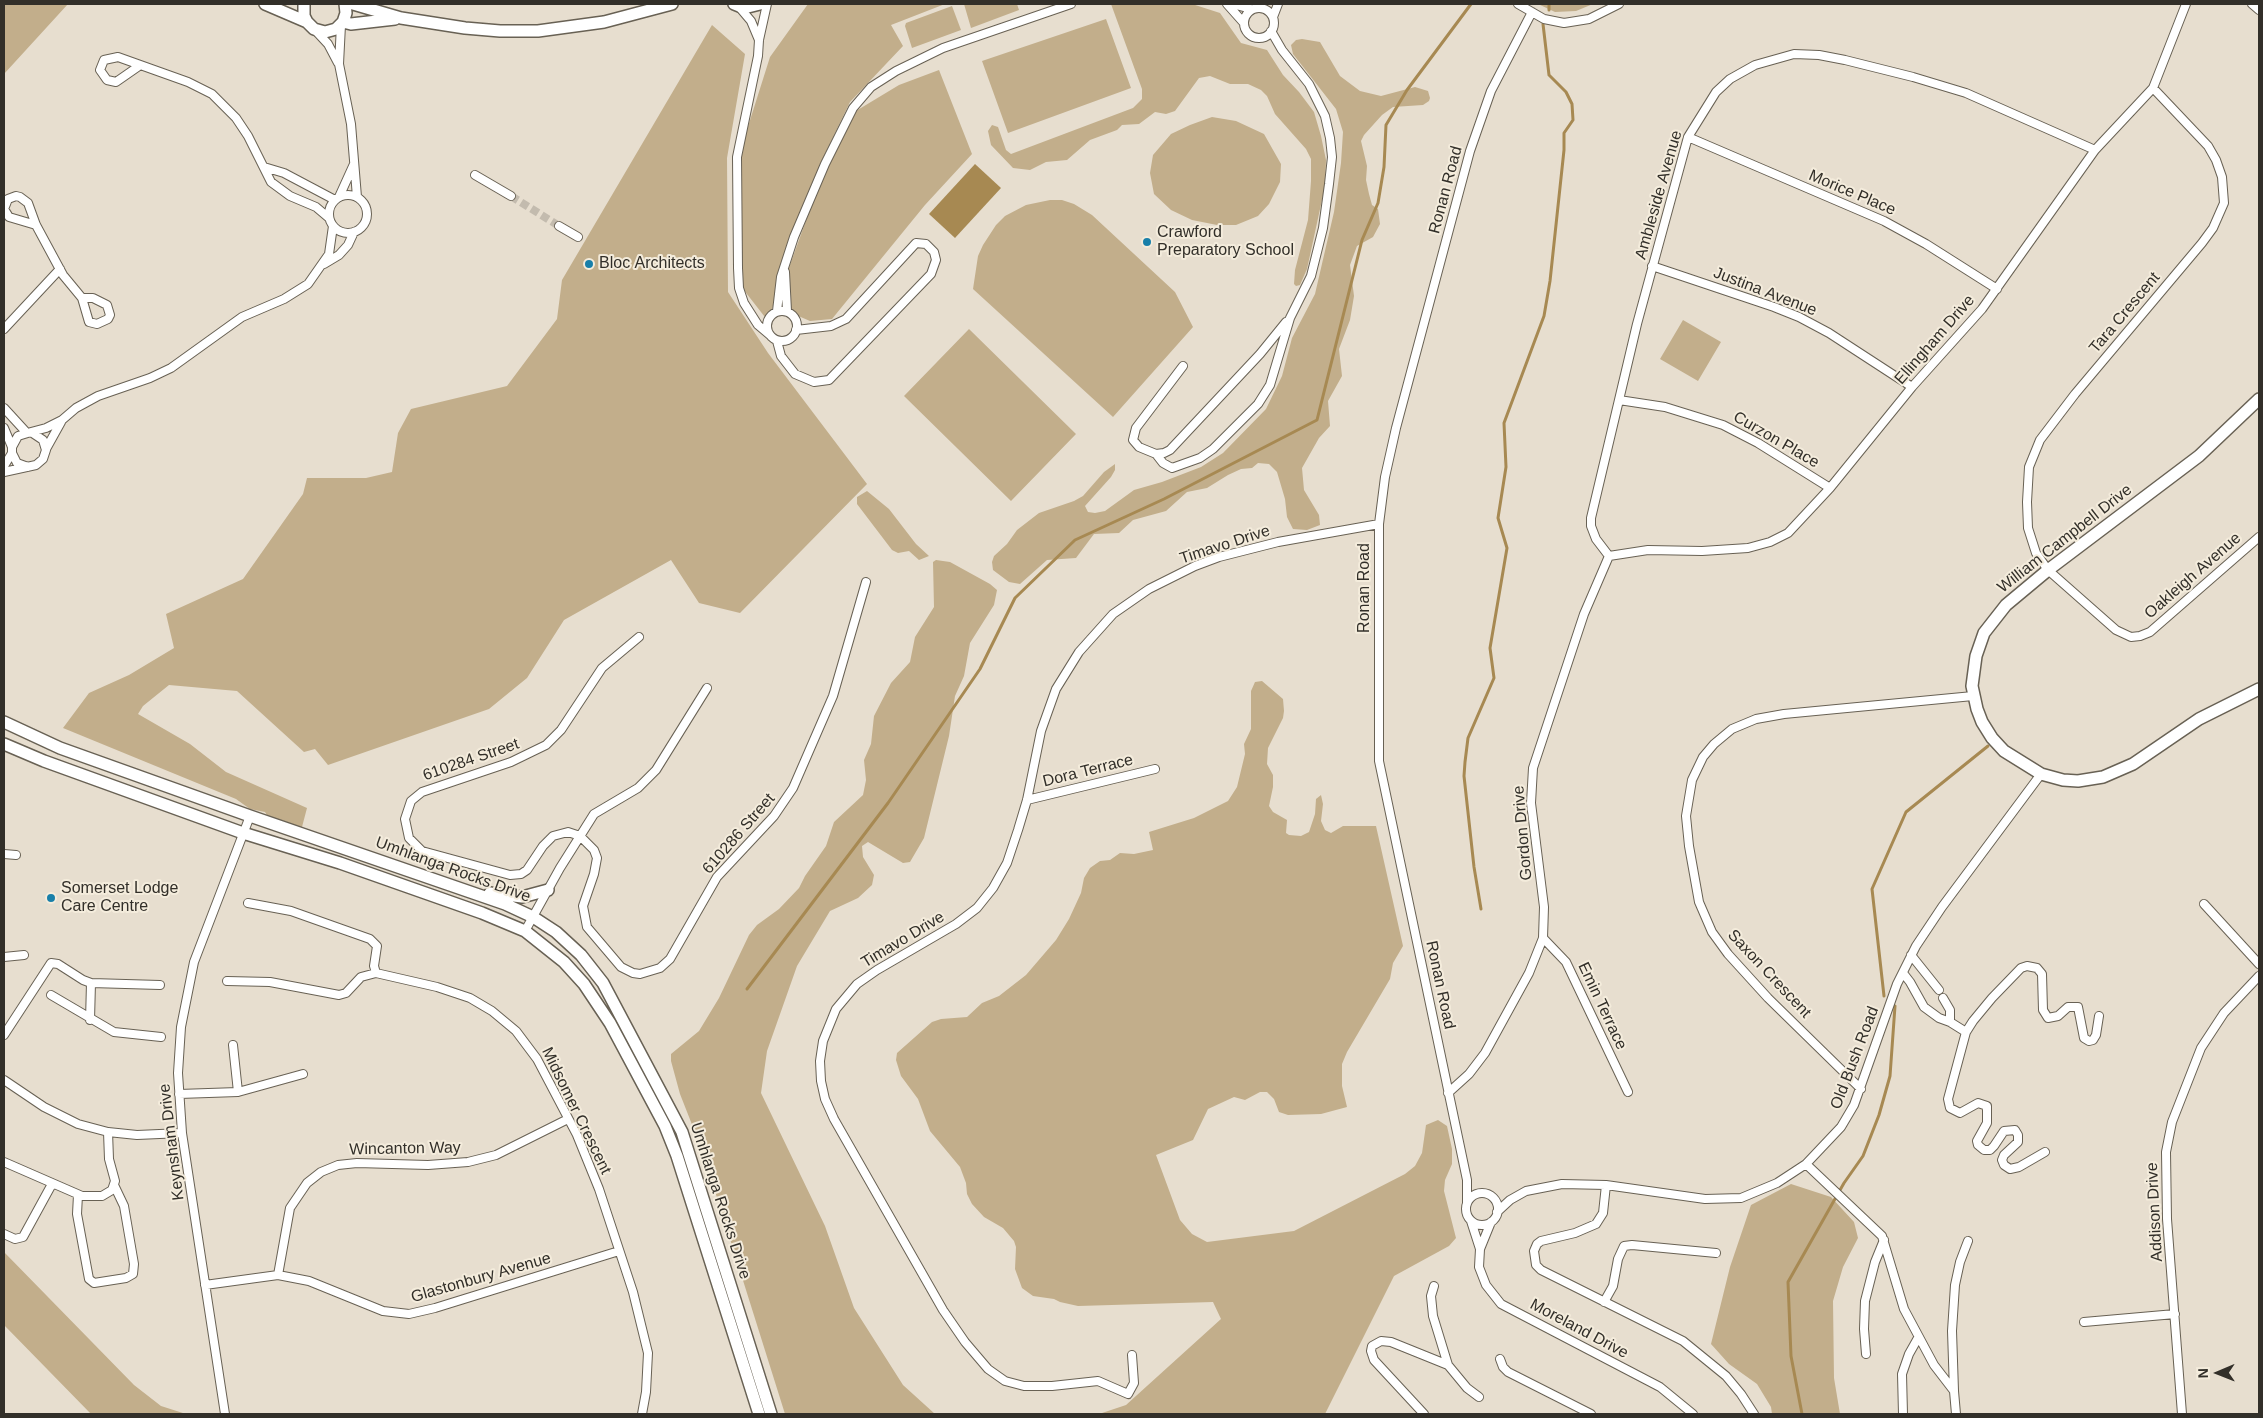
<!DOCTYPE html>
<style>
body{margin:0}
#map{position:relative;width:2263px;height:1418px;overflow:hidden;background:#e7decf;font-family:Arial,sans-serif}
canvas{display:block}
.frame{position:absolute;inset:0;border:5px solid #322f29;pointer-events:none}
.north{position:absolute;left:2193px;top:1348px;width:50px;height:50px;-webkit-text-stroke:4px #f4ecdc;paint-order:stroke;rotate:269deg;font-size:14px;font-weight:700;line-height:20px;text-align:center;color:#322f29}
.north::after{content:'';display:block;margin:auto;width:18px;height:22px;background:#322f29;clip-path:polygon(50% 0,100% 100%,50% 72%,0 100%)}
</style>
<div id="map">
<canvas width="2263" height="1418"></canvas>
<div class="frame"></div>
<div class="north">N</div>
</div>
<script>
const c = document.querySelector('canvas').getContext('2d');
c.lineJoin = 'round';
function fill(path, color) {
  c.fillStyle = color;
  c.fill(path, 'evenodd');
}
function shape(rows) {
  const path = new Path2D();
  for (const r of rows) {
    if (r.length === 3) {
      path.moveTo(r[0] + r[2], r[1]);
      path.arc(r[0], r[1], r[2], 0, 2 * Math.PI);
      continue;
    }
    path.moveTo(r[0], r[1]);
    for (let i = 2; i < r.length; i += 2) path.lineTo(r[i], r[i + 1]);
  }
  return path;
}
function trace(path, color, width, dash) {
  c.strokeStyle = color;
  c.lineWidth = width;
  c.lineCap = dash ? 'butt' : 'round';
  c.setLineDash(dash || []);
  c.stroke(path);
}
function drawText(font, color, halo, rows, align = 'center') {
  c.font = font + ' Arial,sans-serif';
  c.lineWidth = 4;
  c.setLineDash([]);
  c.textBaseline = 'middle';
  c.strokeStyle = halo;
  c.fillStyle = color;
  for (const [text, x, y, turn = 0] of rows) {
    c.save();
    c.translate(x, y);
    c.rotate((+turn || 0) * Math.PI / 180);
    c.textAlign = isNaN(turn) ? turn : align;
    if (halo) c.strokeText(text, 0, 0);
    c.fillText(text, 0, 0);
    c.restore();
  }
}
const green = shape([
 [4,4,68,4,4,74],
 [808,4,945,4,891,25,903,46,850,102,820,164,768,321,743,289,739,155,770,57],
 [964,4,1017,4,1019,10,971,28],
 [1111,4,1192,4,1220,13,1241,43,1267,50,1283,75,1299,92,1314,112,1321,136,1326,160,1325,186,1307,269,1300,285,1296,286,1294,284,1295,270,1308,220,1311,181,1311,159,1306,149,1275,114,1267,96,1261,90,1248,84,1230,84,1210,76,1199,78,1175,111,1166,114,1155,112,1139,124,1122,125,1117,130,1090,140,1067,160,1046,162,1030,170,1013,168,991,145,988,131,992,125,998,127,1006,150,1011,154,1133,108,1142,99,1142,89],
 [1538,4,1593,4,1576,11,1555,12],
 [952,6,961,30,912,48,905,26,906,23],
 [1106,19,1131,88,1008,133,982,61],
 [712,25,745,54,727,158,728,292,768,353,867,484,740,613,699,603,671,560,564,620,527,678,489,709,328,765,315,749,304,752,237,691,169,685,143,706,138,714,190,744,226,772,307,808,302,827,268,817,265,812,250,809,236,799,63,728,89,693,129,675,174,648,166,614,243,579,303,494,307,478,366,478,392,472,398,433,411,409,507,386,557,319,562,280],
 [1302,39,1320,42,1340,76,1360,91,1381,96,1415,87,1428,91,1430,98,1429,101,1423,105,1393,107,1382,115,1364,135,1361,141,1367,166,1366,180,1369,194,1372,205,1378,209,1380,224,1373,237,1357,246,1350,265,1354,296,1350,320,1339,349,1342,376,1328,401,1330,426,1319,438,1302,468,1304,490,1319,515,1320,525,1307,530,1293,529,1287,517,1285,499,1277,472,1269,464,1258,463,1252,468,1241,469,1228,475,1207,488,1187,492,1166,511,1133,520,1119,533,1094,534,1076,558,1047,560,1020,584,1009,582,993,570,992,562,994,556,1007,544,1017,530,1039,513,1074,501,1083,496,1104,472,1115,464,1115,470,1111,477,1085,506,1088,512,1095,513,1105,511,1134,490,1162,482,1201,467,1223,453,1266,409,1282,376,1292,338,1315,294,1334,212,1341,163,1343,132,1336,109,1293,54,1291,45,1296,40],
 [939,70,972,154,925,205,832,319,810,321,796,315,789,305,787,273,828,160,851,114,899,85],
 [1212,117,1236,121,1264,134,1281,164,1280,182,1269,204,1258,216,1236,225,1217,225,1192,220,1171,210,1154,194,1150,173,1153,155,1171,134,1190,125],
 [1050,200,1062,200,1074,204,1092,215,1175,292,1193,327,1113,417,973,289,978,256,983,245,996,225,1005,216,1026,205],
 [1683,320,1721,342,1698,381,1660,359],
 [969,329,1076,434,1011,501,904,396],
 [867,491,889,509,916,544,929,556,919,560,909,551,898,553,892,550,857,504,857,497],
 [936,560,950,562,990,584,997,590,994,605,970,643,964,676,955,696,949,736,924,838,910,862,903,863,868,842,862,846,863,857,874,875,872,885,858,898,830,911,797,966,767,1051,761,1093,825,1226,854,1308,903,1385,935,1414,785,1414,702,1150,680,1094,671,1061,671,1054,699,1031,719,998,749,935,757,925,779,909,799,888,805,876,826,846,834,822,863,795,866,780,864,760,871,744,874,716,891,683,910,662,915,637,934,607,933,562],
 [1262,681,1283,699,1284,711,1283,718,1268,748,1267,764,1273,775,1273,787,1269,806,1273,812,1287,820,1286,833,1289,835,1301,836,1309,832,1315,814,1316,799,1321,795,1323,804,1321,821,1325,830,1331,833,1343,826,1376,826,1403,946,1393,963,1390,979,1347,1052,1342,1064,1342,1086,1347,1107,1321,1114,1288,1115,1279,1112,1274,1099,1267,1092,1260,1092,1245,1100,1234,1097,1208,1109,1193,1140,1156,1155,1180,1220,1192,1234,1207,1242,1294,1231,1405,1174,1415,1166,1422,1153,1426,1125,1438,1120,1447,1126,1452,1149,1452,1164,1445,1180,1444,1191,1456,1238,1449,1246,1394,1276,1325,1414,1099,1414,1126,1405,1221,1319,1213,1302,1078,1306,1060,1302,1054,1299,1033,1296,1022,1288,1015,1269,1016,1247,1014,1241,1003,1228,984,1217,972,1204,967,1194,966,1183,960,1167,930,1131,918,1099,901,1076,896,1060,897,1053,932,1022,941,1019,967,1017,982,1003,999,996,1026,975,1056,940,1069,919,1081,893,1084,878,1090,868,1100,861,1110,860,1120,853,1134,854,1153,850,1149,832,1194,818,1228,801,1237,787,1245,754,1244,744,1251,729,1251,691,1255,682],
 [1791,1184,1831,1197,1854,1222,1858,1238,1843,1267,1833,1301,1834,1378,1840,1414,1772,1414,1771,1407,1757,1384,1729,1364,1711,1344,1730,1267,1751,1205],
 [4,1252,134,1385,161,1406,186,1414,91,1414,4,1325]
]);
const water = shape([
 [975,164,1001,188,955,238,929,214]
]);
const stream = shape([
 [1549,10,1549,4],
 [1481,909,1474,867,1464,776,1465,762,1468,738,1494,678,1490,648,1507,548,1498,518,1506,467,1504,423,1544,316,1550,281,1564,150,1564,133,1573,120,1572,104,1566,92,1549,75,1543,24],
 [747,989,888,803,980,669,1015,598,1075,540,1164,499,1317,420,1362,240,1378,203,1384,167,1386,125,1407,90,1471,4],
 [1884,996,1872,889,1906,812,1988,746],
 [1802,1414,1791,1356,1788,1282,1844,1183,1863,1156,1879,1115,1890,1076,1895,1006]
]);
const streetTunnel = shape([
 [511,196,559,226]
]);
const street = shape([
 [767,4,759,40,758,56,737,157,738,268,739,288,744,303,758,325,771,336],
 [1227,4,1243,22],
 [1232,4,1251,9],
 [1518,4,1544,19,1564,23,1589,19,1619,4],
 [2252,4,2259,10],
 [1259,23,15],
 [740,8,751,21,759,40],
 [1273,17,1278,4],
 [341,25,339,64,351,124,357,197],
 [315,30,328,44,338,63],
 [139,66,116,82,107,80,100,70,104,60,118,57,188,82,212,94,236,118,248,136,271,182,290,196,316,207,329,218],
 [2153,88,2208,146,2216,160,2222,177,2224,203,2213,228,2202,243,2075,394,2040,440,2029,467,2027,502,2028,528,2036,553,2048,570,2116,630,2131,637,2140,636,2150,632,2259,537],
 [1688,137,1884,221,1926,244,1997,289],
 [264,167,284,173,335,200],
 [475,175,511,196],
 [348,214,19],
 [339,197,354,164],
 [36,225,9,217,4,209,8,199,16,196,20,197,28,203,36,225,63,275,82,298,89,322,97,324,108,319,110,315,107,305,93,298,82,298],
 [559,226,578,237],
 [324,264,339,255,348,245,354,232],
 [1652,266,1774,307,1799,317,1829,333,1912,387],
 [785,272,787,311],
 [782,326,15],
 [777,311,781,277,794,237,825,164,853,108,871,87,896,71,943,48,1071,4],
 [4,329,60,269],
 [777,341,781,356,795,374,814,382,829,380,931,274,936,260,934,252,926,244,916,243,846,319,831,326,796,330],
 [1183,366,1136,428,1133,440,1139,447,1156,454,1164,453,1170,450,1260,354,1286,322],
 [1619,400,1665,407,1723,425,1758,443,1830,488],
 [4,408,26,432],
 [4,428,12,447],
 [31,432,46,428,62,420,76,408,98,396,150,378,171,368,242,317,284,299,308,284,329,254,333,226],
 [46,449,61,422],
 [1156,454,1163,463,1172,468,1200,458,1213,449,1258,404,1270,385,1290,318,1311,276,1323,228,1329,184,1332,157,1330,138,1325,116,1309,84,1282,50,1271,31],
 [4,466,12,453],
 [4,472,36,465,43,459,46,450,43,440,31,432,18,436,12,447,12,453,17,463,28,467],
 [1609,556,1596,539,1591,526,1591,518,1637,324,1688,137,1716,92,1730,79,1755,65,1794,54,1819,55,1845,60,1913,77,1966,93,2095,150],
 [1609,556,1648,550,1702,551,1748,548,1770,542,1788,533,1830,488,1912,387,1982,309,2095,150,2153,88,2186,4],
 [639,637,602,668,561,730,546,745,511,762,422,792,411,801,405,819,409,838,422,851,510,875,521,874,527,870,543,846,553,836,568,832,580,836,594,850,597,858,594,874,583,906,587,927,621,967,633,973,640,974,660,968,670,959,717,877,774,816,793,788,833,696,866,582],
 [1027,800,1155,769],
 [4,854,16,855],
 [248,903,291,911,370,939,377,946,374,966,376,973],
 [2204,904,2259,964],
 [525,931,560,868,594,814,638,788,656,770,707,688],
 [1543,938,1566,962,1628,1092],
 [1911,955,1939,990],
 [4,957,24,955],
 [1903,973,1910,982,1924,1007,1939,1018,1950,1022,1966,1032,1973,1021,1992,998,2021,968,2027,966,2037,968,2042,974,2043,1010,2048,1018,2058,1016,2068,1007,2078,1007,2084,1038,2089,1041,2093,1040,2096,1035,2099,1016],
 [227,981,270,982,339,995,346,993,361,977,376,973,437,987,470,998,492,1011,516,1031,537,1059,577,1135,599,1189,633,1292,648,1353,646,1392,642,1414],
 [51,995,114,1032,161,1037],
 [1943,998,1950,1010,1950,1022],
 [90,1020,91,983],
 [1966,1032,1948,1099,1950,1108,1960,1113,1978,1103,1987,1106,1987,1123,1977,1141,1978,1145,1984,1150,1990,1150,1994,1146,2004,1131,2015,1130,2018,1135,2018,1142,2004,1155,2002,1160,2004,1165,2010,1169,2019,1167,2045,1152],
 [4,1035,51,963,58,964,83,980,91,983,160,985],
 [233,1045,238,1092],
 [4,1080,44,1107,78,1124,108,1132,137,1135,182,1133],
 [1861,1089,1768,998,1728,954,1712,932,1699,902,1689,846,1686,816,1692,780,1703,757,1714,744,1732,729,1756,719,1784,714,1973,696],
 [1448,1093,1469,1074,1485,1053,1529,973,1543,938,1544,907,1531,803,1533,768,1584,614,1609,556],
 [179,1094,238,1092,303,1074],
 [4,1162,82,1196,102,1196,112,1190,115,1181,109,1159,108,1132],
 [1806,1164,1882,1236,1904,1309,1934,1365,1954,1391,1956,1414],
 [1606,1185,1603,1213,1596,1224,1575,1233,1541,1241,1537,1244,1534,1251,1536,1265,1541,1270,1683,1341,1726,1376,1741,1394,1754,1414],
 [1482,1209,16],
 [78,1195,77,1214,89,1279,94,1283,126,1278,133,1274,134,1264,124,1206,114,1185],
 [1467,1203,1467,1180,1379,761,1379,524,1385,477,1396,428,1470,151,1491,91,1532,12],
 [1497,1212,1510,1200,1526,1191,1562,1184,1606,1185,1705,1199,1741,1198,1777,1183,1806,1164,1841,1127,1854,1105,1897,984,1916,946,1942,907,2041,774],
 [1471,1221,1480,1249],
 [1491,1222,1480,1249,1479,1267,1486,1285,1501,1304,1660,1387,1693,1414],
 [4,1234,15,1239,23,1237,52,1184],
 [278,1275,290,1208,307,1183,321,1172,338,1165,357,1163,428,1165,468,1162,496,1155,568,1119],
 [205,1285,278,1275,309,1281,383,1311,409,1314,435,1308,619,1251],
 [1434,1286,1431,1296,1433,1316,1448,1365,1467,1388,1479,1397],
 [1604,1302,1613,1286,1618,1259,1624,1246,1632,1245,1716,1253],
 [2084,1322,2175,1314],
 [1866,1354,1864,1329,1865,1301,1875,1262,1884,1240],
 [1132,1355,1134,1383,1128,1394,1098,1381,1052,1386,1024,1386,1005,1381,988,1369,965,1342,943,1310,834,1119,825,1099,821,1081,820,1061,823,1041,836,1009,857,984,877,970,956,924,977,908,993,888,1007,863,1018,830,1027,800,1041,731,1056,689,1079,652,1113,614,1149,589,1195,566,1219,557,1278,542,1379,524],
 [1500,1359,1503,1367,1508,1372,1591,1414],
 [1954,1391,1952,1331,1955,1285,1960,1262,1968,1241],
 [225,1414,182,1133,178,1073,181,1027,194,962,250,816],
 [1424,1414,1374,1360,1371,1351,1372,1346,1381,1341,1391,1342,1448,1365],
 [1903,1414,1902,1374,1909,1354,1918,1338],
 [2182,1414,2167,1219,2166,1152,2172,1122,2201,1048,2224,1013,2259,976]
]);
const secondary = shape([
 [265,4,307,22],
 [304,4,304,16,307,22,314,29,325,32,336,29,343,22,346,13,345,4],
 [353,4,401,18,465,28,500,31,538,31,604,22,672,4],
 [734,4,744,8,760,4],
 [343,22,351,24,395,19],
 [2259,399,2199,456,2048,570,2006,605,1984,633,1976,656,1972,686,1977,709,1982,722,1992,738,2004,751,2041,774,2063,780,2078,781,2103,777,2133,764,2199,719,2259,689],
 [4,722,60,748,250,816,505,904,533,917,556,932,581,955,603,983,682,1132,771,1414],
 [4,744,44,761,243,833,340,863,482,913,525,931,564,962,584,984,610,1023,665,1126,677,1156,759,1414],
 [490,893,522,897,548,890]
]);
const markers = [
 [1147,242,5,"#187fa9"],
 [589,264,5,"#187fa9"],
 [51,898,5,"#187fa9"]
];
const streetNames = [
 ["Ronan Road",1446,190,-75],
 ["Morice Place",1852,193,23],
 ["Ambleside Avenue",1659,195,-74],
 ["Justina Avenue",1765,292,21],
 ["Tara Crescent",2125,313,-50],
 ["Ellingham Drive",1935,340,-49],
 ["Curzon Place",1776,440,30],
 ["William Campbell Drive",2065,539,-38],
 ["Timavo Drive",1225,545,-18],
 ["Oakleigh Avenue",2193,576,-41],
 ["Ronan Road",1365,588,-90],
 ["610284 Street",471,760,-19],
 ["Dora Terrace",1088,771,-14],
 ["Gordon Drive",1523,833,-95],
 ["610286 Street",739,834,-49],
 ["Umhlanga Rocks Drive",453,870,20],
 ["Timavo Drive",903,940,-31],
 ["Saxon Crescent",1769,974,47],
 ["Ronan Road",1440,985,78],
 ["Emin Terrace",1602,1006,65],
 ["Old Bush Road",1855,1058,-69],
 ["Midsomer Crescent",576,1111,64],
 ["Keynsham Drive",172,1142,-97],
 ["Wincanton Way",405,1149,-1],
 ["Umhlanga Rocks Drive",720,1201,72],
 ["Addison Drive",2155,1212,-93],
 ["Glastonbury Avenue",481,1278,-16],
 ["Moreland Drive",1579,1329,28]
];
const poiNames = [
 ["Crawford",1157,233],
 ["Preparatory School",1157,251],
 ["Bloc Architects",599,264],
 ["Somerset Lodge",61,889],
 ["Care Centre",61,907]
];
fill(green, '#c2ae8b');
fill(water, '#a78952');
trace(stream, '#a78952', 3);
trace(streetTunnel, '#c3bbae', 8, [8, 4]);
trace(street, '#686154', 10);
trace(secondary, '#686154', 14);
trace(street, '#fff', 8);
trace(secondary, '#fff', 11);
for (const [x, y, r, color] of markers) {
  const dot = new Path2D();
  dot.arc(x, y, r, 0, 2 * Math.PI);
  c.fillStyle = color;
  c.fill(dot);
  trace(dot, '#f4ecdc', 2);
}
drawText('16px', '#322f29', '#f4ecdc', streetNames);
drawText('16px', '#322f29', '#f4ecdc', poiNames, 'left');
</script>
